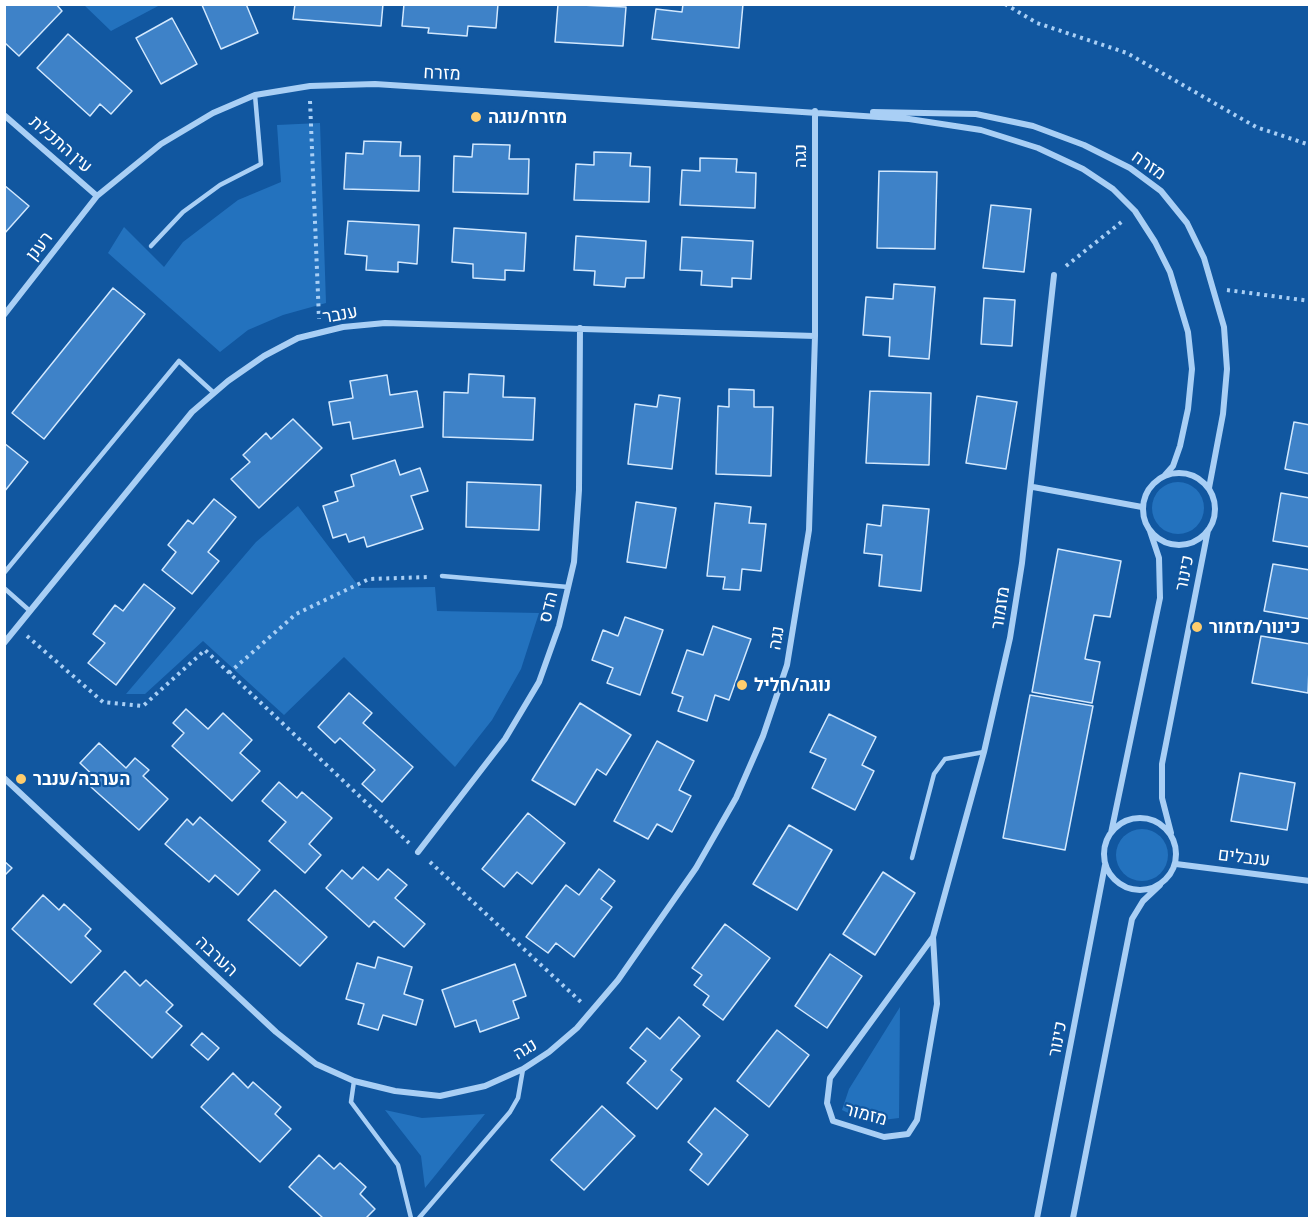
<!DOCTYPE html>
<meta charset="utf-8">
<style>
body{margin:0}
#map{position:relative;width:1314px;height:1223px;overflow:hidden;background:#1157a0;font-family:Commissioner,sans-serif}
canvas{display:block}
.frame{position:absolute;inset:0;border:6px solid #fff;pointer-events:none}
</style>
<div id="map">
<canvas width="1314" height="1223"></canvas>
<div class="frame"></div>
</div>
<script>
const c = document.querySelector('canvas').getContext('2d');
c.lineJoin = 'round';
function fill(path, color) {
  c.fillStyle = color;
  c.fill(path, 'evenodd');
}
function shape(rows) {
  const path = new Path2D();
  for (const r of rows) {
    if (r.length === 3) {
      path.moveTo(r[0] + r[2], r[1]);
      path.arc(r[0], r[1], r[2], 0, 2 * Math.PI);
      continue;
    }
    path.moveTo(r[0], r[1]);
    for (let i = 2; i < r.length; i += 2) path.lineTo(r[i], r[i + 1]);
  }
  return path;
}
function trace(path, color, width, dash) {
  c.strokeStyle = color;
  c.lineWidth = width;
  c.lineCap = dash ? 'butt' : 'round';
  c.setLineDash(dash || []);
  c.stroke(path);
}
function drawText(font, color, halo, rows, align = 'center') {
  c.font = font + ' Commissioner,Heebo,sans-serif';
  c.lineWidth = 4.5;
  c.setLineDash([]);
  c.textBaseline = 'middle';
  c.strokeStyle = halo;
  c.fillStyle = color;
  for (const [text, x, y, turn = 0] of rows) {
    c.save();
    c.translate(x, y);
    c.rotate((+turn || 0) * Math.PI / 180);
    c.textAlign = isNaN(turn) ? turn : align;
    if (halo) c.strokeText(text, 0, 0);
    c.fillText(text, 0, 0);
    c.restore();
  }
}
const green = shape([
 [84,5,160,5,111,31],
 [320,123,326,303,283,315,248,330,220,352,108,253,124,227,164,267,183,242,238,200,281,182,277,125],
 [1178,508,26],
 [298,506,360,588,435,587,437,611,539,613,521,669,492,720,455,767,344,657,284,715,203,641,145,694,126,694,256,542],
 [1142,855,26],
 [900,1007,899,1118,867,1122,842,1110,849,1089],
 [385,1110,422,1118,485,1114,425,1188,421,1156]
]);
const building = shape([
 [4,4,56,4,62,11,19,56,4,42,4,4],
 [246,4,258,33,221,49,202,5,246,4],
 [295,4,383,4,381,26,293,19,295,4],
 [404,4,498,4,496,28,468,26,467,36,428,33,429,28,402,26,404,4],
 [558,4,626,7,623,46,555,42,558,4],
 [683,4,743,4,739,48,652,39,656,9,682,12,683,4],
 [172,18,197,64,161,84,136,38,172,18],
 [68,34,132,91,111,114,100,104,90,116,37,68,68,34],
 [364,141,401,142,400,156,420,156,419,191,344,189,346,153,363,154,364,141],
 [473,144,510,145,509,159,529,159,528,194,453,192,454,156,472,157,473,144],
 [594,152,631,153,630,166,650,167,649,202,574,200,576,164,594,165,594,152],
 [700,158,737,159,736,172,756,173,755,208,680,205,682,170,700,171,700,158],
 [879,171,937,172,935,249,877,248,879,171],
 [4,185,29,206,4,234,4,185],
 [991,205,1031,209,1024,272,983,268,991,205],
 [348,221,419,225,417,264,398,262,398,272,366,270,367,256,345,254,348,221],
 [454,228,526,233,524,271,505,270,505,280,473,278,473,264,452,262,454,228],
 [576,236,646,241,644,278,626,278,625,287,594,285,595,271,574,270,576,236],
 [682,237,753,241,751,279,732,278,732,287,701,285,702,271,680,270,682,237],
 [894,284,935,287,929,359,889,356,890,337,863,335,866,297,893,299,894,284],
 [113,288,145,314,44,439,12,413,113,288],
 [984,298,1015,300,1012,346,981,344,984,298],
 [469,374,504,376,503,397,535,398,533,440,443,437,444,392,468,393,469,374],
 [387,375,390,395,417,391,423,427,353,439,350,422,333,425,329,402,353,398,350,381,387,375],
 [729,389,754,390,754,407,773,407,771,476,716,474,718,406,729,407,729,389],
 [870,391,931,393,929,465,866,463,870,391],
 [659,395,680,398,672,469,628,464,635,404,657,407,659,395],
 [977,396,1017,402,1006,469,966,463,977,396],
 [293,419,322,448,259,508,231,479,250,462,243,455,266,433,271,439,293,419],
 [1294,422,1310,425,1310,474,1285,469,1294,422],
 [4,443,28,462,4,492,4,443],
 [395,460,400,475,420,468,428,491,411,496,423,529,367,547,364,537,349,542,346,534,333,538,323,506,338,501,335,492,354,486,351,475,395,460],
 [467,482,541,485,539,530,466,527,467,482],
 [1281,493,1310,498,1310,547,1273,541,1281,493],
 [214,499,236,517,208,552,219,561,192,594,162,570,176,552,168,545,188,520,193,524,214,499],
 [636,502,676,508,666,568,627,562,636,502],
 [715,503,751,507,749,523,766,524,761,571,742,569,740,590,723,589,725,577,707,576,715,503],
 [883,505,929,509,921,591,879,586,882,555,864,553,867,524,881,526,883,505],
 [1058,549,1121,561,1110,617,1094,615,1085,659,1100,662,1092,703,1032,692,1058,549],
 [1273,564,1310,570,1310,619,1264,611,1273,564],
 [144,584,175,608,116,685,88,663,105,643,93,634,115,605,123,611,144,584],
 [625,617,663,630,640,695,607,683,613,668,592,660,603,630,618,636,625,617],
 [713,626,751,639,729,700,715,695,707,721,678,711,683,697,672,693,687,650,703,655,713,626],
 [1261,636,1310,644,1308,693,1252,683,1261,636],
 [349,693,372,713,363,723,413,767,382,802,362,784,375,770,340,738,335,743,318,727,349,693],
 [1030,695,1093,706,1065,850,1003,838,1030,695],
 [580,703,631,735,606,775,597,769,575,805,532,780,580,703],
 [186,709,208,729,223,713,252,740,240,753,260,771,232,801,172,746,184,733,173,723,186,709],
 [829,714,876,737,862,765,874,771,855,810,812,788,826,759,810,752,829,714],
 [657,741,694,761,679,790,691,796,672,832,657,824,648,839,614,821,657,741],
 [99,743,126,768,135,758,149,770,143,776,168,799,139,830,91,787,98,780,80,763,99,743],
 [1240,773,1295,783,1287,830,1231,821,1240,773],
 [279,782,297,798,302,792,332,818,309,844,321,855,305,873,269,841,286,822,262,801,279,782],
 [528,813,565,843,532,884,517,872,504,887,482,869,528,813],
 [200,817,260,870,238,895,215,875,209,882,165,844,187,819,193,825,200,817],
 [789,825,832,850,797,910,753,884,789,825],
 [4,861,12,868,4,876,4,861],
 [363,867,378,880,388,869,407,885,395,898,425,924,404,947,374,921,369,927,326,888,342,870,352,879,363,867],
 [599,869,615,881,601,899,612,907,574,957,556,943,548,953,526,937,566,885,579,895,599,869],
 [883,872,915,893,875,955,843,934,883,872],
 [275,890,327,937,300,966,248,920,275,890],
 [43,895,59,910,64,904,91,929,85,936,101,951,71,983,12,929,43,895],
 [725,924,770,958,723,1020,703,1005,709,996,694,985,702,975,692,968,725,924],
 [830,954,862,976,827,1028,795,1006,830,954],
 [378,957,412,967,404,994,423,1000,416,1025,383,1015,378,1030,358,1024,364,1004,346,999,357,963,375,968,378,957],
 [515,964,526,996,513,1001,519,1018,480,1032,476,1020,455,1027,442,990,515,964],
 [125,971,140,986,146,980,173,1005,166,1012,182,1026,152,1058,94,1004,125,971],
 [679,1017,700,1036,671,1070,682,1079,657,1109,627,1083,646,1061,630,1048,647,1028,660,1039,679,1017],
 [777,1030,809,1055,769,1107,737,1081,777,1030],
 [202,1033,219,1048,208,1060,191,1045,202,1033],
 [233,1073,248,1088,253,1082,281,1107,275,1114,291,1129,260,1162,201,1107,233,1073],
 [602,1106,635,1136,584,1190,551,1160,602,1106],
 [715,1108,748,1135,708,1185,690,1170,702,1154,688,1142,715,1108],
 [319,1155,334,1169,340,1163,366,1187,360,1194,375,1209,366,1218,323,1218,289,1187,319,1155]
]);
const path = shape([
 [1005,4,1037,23,1127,53,1256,127,1310,145],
 [310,101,319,319],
 [1066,266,1124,220],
 [1227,290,1310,301],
 [27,636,103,702,143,706,205,650,409,843],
 [229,673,296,614,369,579,429,577],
 [430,862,581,1002]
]);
const lane = shape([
 [151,246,183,212,220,185,261,164,255,95],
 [4,573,179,361,214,393],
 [442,576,568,587],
 [4,588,30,611],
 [912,858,934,774,945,759,984,752],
 [354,1081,351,1102,398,1165,411,1218],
 [419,1218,510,1112,518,1098,523,1069]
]);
const street = shape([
 [873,112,976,114,1033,126,1084,145,1130,168,1161,191,1187,223,1204,258,1224,327,1227,369,1223,414,1209,488],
 [4,115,97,196],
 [4,315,97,196,161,144,213,113,255,95,310,86,375,84,909,119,981,130,1038,148,1083,169,1113,189,1135,211,1155,242,1170,272,1188,332,1192,369,1188,409,1180,446,1173,466,1165,475],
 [1179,509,36],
 [1033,487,1142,507],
 [4,643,192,412,228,381,264,356,298,338,343,327,385,323,815,336],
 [4,778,276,1032,316,1064,354,1081,395,1091,440,1096,485,1086,523,1069,549,1052,577,1028,618,980,696,868,736,798,763,736,787,665,809,530,815,336,815,111],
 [1140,854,36],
 [1111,833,1160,598,1159,558,1150,531],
 [1171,833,1162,798,1162,764,1208,530],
 [418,852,505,739,539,682,559,626,574,562,579,490,580,328],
 [1176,864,1310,881],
 [933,937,830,1078,827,1103,833,1121,884,1137,908,1134,917,1120,937,1004,933,937,984,752,1010,638,1022,563,1054,275],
 [1037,1218,1105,865],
 [1073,1218,1132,919,1143,901,1160,885]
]);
const markers = [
 [476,117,6,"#ffcd6d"],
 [1197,627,6,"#ffcd6d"],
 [742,685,6,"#ffcd6d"],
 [21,779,6,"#ffcd6d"]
];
const streetNames = [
 ["מזרח",442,73,3],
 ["עין התכלת",61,144,41],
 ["נגה",800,156,-90],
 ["מזרח",1149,165,35],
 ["רענן",39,246,-52],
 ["ענבר",340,314,-10],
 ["כינור",1184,573,-79],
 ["הדס",548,607,-76],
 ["מזמור",1000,608,-81],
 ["נגה",776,638,-81],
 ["ענבלים",1244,857,7],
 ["הערבה",217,956,43],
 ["כינור",1057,1039,-79],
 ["נגה",525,1049,-31],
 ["מזמור",866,1114,15]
];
const poiNames = [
 ["מזרח/נוגה",488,117],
 ["כינור/מזמור",1209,627],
 ["נוגה/חליל",754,685],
 ["הערבה/ענבר",33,779]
];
fill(green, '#2372be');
fill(building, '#3e82c8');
trace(building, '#d2e8fe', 1.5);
trace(path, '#a9cff5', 4, [3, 4.5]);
trace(lane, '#a9cff5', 4.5);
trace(street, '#a9cff5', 6);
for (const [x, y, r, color] of markers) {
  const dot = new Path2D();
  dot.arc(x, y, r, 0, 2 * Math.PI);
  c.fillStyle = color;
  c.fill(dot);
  trace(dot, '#1157a0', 2);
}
drawText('18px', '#fff', '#1157a0', streetNames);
drawText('bold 18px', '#fff', '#1157a0', poiNames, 'left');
</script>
